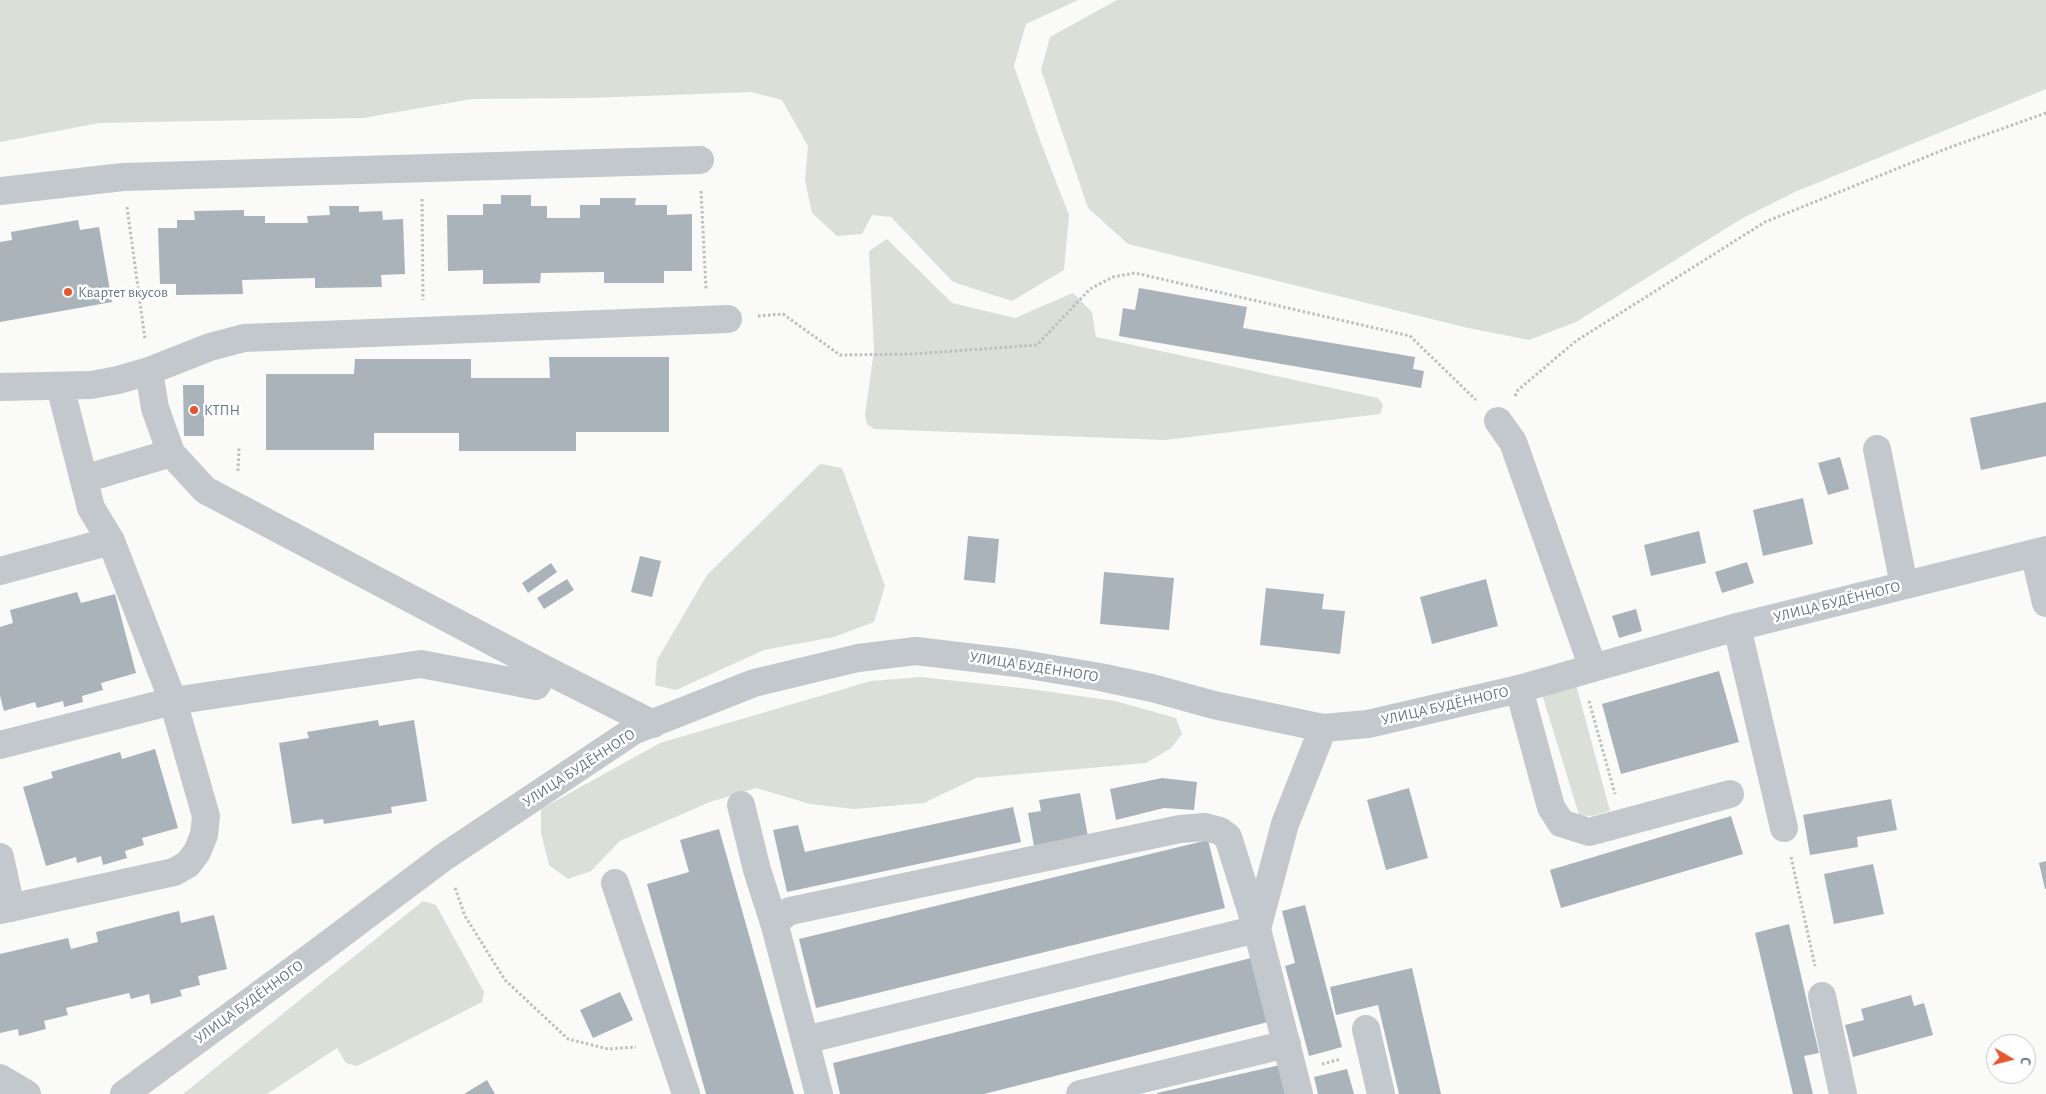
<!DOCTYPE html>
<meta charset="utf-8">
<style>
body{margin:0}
#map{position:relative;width:2046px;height:1094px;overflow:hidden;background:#fafaf8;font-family:"Alegreya Sans",sans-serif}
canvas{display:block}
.north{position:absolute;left:1986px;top:1034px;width:50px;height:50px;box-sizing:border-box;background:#fff;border:1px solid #c1c8cd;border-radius:50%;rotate:98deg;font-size:14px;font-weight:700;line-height:20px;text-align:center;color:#657683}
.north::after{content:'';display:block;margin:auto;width:18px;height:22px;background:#e4572e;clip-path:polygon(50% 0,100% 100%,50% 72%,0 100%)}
</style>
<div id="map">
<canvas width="2046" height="1094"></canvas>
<div class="north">С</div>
</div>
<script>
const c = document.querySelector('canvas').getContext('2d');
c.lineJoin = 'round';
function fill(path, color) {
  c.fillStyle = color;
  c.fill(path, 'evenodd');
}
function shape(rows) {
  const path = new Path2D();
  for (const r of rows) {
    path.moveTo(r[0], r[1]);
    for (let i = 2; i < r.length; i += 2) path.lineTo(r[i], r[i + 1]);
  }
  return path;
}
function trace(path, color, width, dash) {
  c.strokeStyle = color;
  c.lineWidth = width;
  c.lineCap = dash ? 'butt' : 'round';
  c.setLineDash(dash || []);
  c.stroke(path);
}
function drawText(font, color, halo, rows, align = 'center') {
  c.font = font + ' "Alegreya Sans",sans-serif';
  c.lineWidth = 5;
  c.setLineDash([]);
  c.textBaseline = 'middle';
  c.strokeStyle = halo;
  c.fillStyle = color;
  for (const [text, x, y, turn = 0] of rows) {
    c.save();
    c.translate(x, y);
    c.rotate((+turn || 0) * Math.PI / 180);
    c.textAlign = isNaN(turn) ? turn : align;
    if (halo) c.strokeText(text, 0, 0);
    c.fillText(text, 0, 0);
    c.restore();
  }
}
const green = shape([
 [0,0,1078,0,1026,24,1014,66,1041,143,1069,215,1064,270,1012,301,953,282,891,217,872,215,862,234,837,236,812,213,805,180,808,146,782,100,751,92,589,98,472,99,363,118,99,123,0,142],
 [1117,0,2046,0,2046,89,1795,192,1741,219,1576,322,1529,340,1468,328,1128,244,1088,208,1041,70,1050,37],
 [887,239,952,303,1015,318,1073,293,1092,312,1096,337,1378,398,1383,405,1380,414,1165,440,874,429,867,424,865,415,874,350,869,251],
 [820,464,842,468,885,586,874,622,834,637,764,650,676,690,655,685,657,660,707,575],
 [921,677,1030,689,1115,701,1176,718,1182,734,1171,748,1146,763,976,778,924,803,854,809,810,804,756,788,710,802,620,841,591,871,568,879,549,865,541,833,541,809,660,743,871,681],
 [1572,682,1577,688,1610,811,1592,816,1579,815,1542,694],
 [423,901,436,905,484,992,482,1002,357,1066,346,1063,337,1048,267,1094,183,1094]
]);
const building = shape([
 [501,195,531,195,531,206,547,206,547,218,580,218,580,205,600,205,600,198,636,198,635,205,667,205,667,215,692,214,692,271,664,271,664,283,604,283,604,272,541,273,540,283,483,284,483,270,448,271,447,215,483,215,483,204,501,204],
 [329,206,359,206,359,212,382,211,383,220,403,219,405,274,381,275,382,287,315,288,315,278,242,280,243,294,176,295,176,284,160,284,158,228,177,228,177,220,195,220,194,211,244,210,244,216,265,216,265,223,308,223,307,216,330,215],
 [78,220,80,230,99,227,112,302,0,322,0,242,12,240,11,232],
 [1139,288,1247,307,1243,328,1415,357,1413,369,1424,371,1421,388,1119,336,1123,308,1135,310],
 [549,357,669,357,669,432,576,432,576,451,459,451,459,433,374,433,374,450,266,450,266,374,354,374,355,359,471,359,471,378,550,378],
 [183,385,204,385,204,436,184,436],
 [2046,402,2046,456,1981,470,1970,418],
 [1840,457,1849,489,1828,495,1818,463],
 [1803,498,1813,544,1763,556,1753,510],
 [1699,531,1706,563,1651,576,1644,545],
 [968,536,999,539,995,583,964,580],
 [640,556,661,561,652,597,631,592],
 [1747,562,1754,583,1722,593,1715,572],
 [551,563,557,572,528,593,522,583],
 [1104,572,1174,578,1169,630,1100,624],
 [567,579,574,590,544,609,537,598],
 [1486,579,1498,626,1432,644,1420,597],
 [1266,588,1324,594,1322,609,1345,611,1340,654,1260,645],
 [77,592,81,603,115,594,136,673,101,683,103,690,82,696,83,702,64,707,63,701,37,708,35,702,4,711,0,696,0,627,13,623,10,610],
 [1636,609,1642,631,1619,638,1612,616],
 [1719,671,1739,742,1621,774,1602,704],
 [378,720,379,726,414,720,427,801,391,807,392,813,324,824,323,819,292,824,279,743,309,738,307,732],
 [155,749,178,828,142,838,144,845,125,851,127,858,103,865,101,856,77,863,76,857,46,866,23,787,53,778,51,772,120,752,122,759],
 [1162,778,1197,782,1194,810,1164,808,1116,820,1110,789],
 [1409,788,1428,858,1386,870,1367,800],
 [1080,793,1088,837,1034,846,1028,813,1041,811,1039,800],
 [1891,799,1897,830,1857,837,1858,847,1810,855,1803,815],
 [1013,807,1021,842,787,892,773,830,798,825,805,852],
 [1731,816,1743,854,1561,908,1550,870],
 [719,829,794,1094,706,1094,647,884,689,872,680,840],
 [1208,840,1225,908,816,1008,799,939],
 [2046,861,2046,889,2045,889,2039,863],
 [1873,864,1884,914,1834,924,1824,874],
 [1305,905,1342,1047,1309,1056,1285,966,1295,963,1282,911],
 [179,911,181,923,214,915,227,969,198,976,200,985,180,990,182,996,151,1004,149,994,131,999,129,993,66,1008,68,1015,44,1021,46,1029,19,1036,18,1029,0,1033,0,954,68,938,71,949,98,942,96,932],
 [1789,924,1819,1053,1804,1056,1813,1094,1793,1094,1755,933],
 [1255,957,1272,1021,984,1094,840,1094,833,1063],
 [1412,968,1441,1094,1399,1094,1378,1005,1336,1015,1330,987],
 [620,992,633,1020,593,1038,580,1010],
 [1911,995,1914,1006,1924,1003,1933,1035,1853,1057,1845,1025,1864,1020,1861,1009],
 [1280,1065,1286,1094,1157,1094,1157,1093],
 [1347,1069,1354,1094,1318,1094,1314,1077],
 [487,1080,495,1094,464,1094]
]);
const path = shape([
 [701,191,706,289],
 [422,199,423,300],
 [127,207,145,339],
 [758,316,783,314,840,355,912,354,1037,345,1090,289,1113,277,1135,273,1410,336,1476,400],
 [1515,396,1518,390,1576,341,1765,222,1948,148,2046,113],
 [238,471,239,448],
 [1589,701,1615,794],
 [1791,857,1815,966],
 [455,888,465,916,505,980,568,1039,608,1049,636,1047],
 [1322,1064,1341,1059]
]);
const minor = shape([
 [0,191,123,177,700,160],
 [149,371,155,408,171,453,205,490,546,670,653,724],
 [0,387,91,385,118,380,149,371,210,347,244,338,728,319],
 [1498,421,1513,442,1593,668],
 [1877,449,1904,585],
 [84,479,171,453],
 [2034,553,2046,603],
 [0,571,111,541],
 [1737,627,1784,828],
 [1519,689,1551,807,1561,823,1589,832,1730,794],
 [0,745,173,701,421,664,536,686,546,670],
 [741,805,757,870,775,926],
 [0,857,11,908],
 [615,883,686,1094],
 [0,910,174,872,188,864,197,852,204,835,206,816,173,701,111,541,91,508,60,386],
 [1257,929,1285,824,1323,728],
 [1822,996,1843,1094],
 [1366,1029,1381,1094],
 [805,1040,1257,929],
 [0,1078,27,1094],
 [124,1094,319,951,444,857,633,731,754,683,858,658,916,651,1017,663,1100,677,1152,688,1214,705,1323,728,1368,724,1519,689,1737,627,2046,550],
 [819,1094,775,926,781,917,790,911,1180,829,1205,827,1220,831,1228,837,1257,929,1299,1094],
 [1080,1094,1287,1044]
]);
const markers = [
 [68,292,5,"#e4572e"],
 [194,410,5,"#e4572e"]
];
const poiNames = [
 ["Квартет вкусов",78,292],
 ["КТПН",204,410]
];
const streetNames = [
 ["УЛИЦА БУДЁННОГО",1837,602,-14],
 ["УЛИЦА БУДЁННОГО",1034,667,9],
 ["УЛИЦА БУДЁННОГО",1445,706,-13],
 ["УЛИЦА БУДЁННОГО",579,768,-33],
 ["УЛИЦА БУДЁННОГО",249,1002,-36]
];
fill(green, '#dadfd7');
fill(building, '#aab3b9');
trace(path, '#bbbfc2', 3, [2.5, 2.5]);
trace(minor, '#c3c8cc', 28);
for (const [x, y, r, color] of markers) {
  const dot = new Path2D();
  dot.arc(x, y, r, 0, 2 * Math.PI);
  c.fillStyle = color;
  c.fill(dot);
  trace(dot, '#fff', 2);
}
drawText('15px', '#657683', '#fff', poiNames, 'left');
drawText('15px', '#657683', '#fff', streetNames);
</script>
